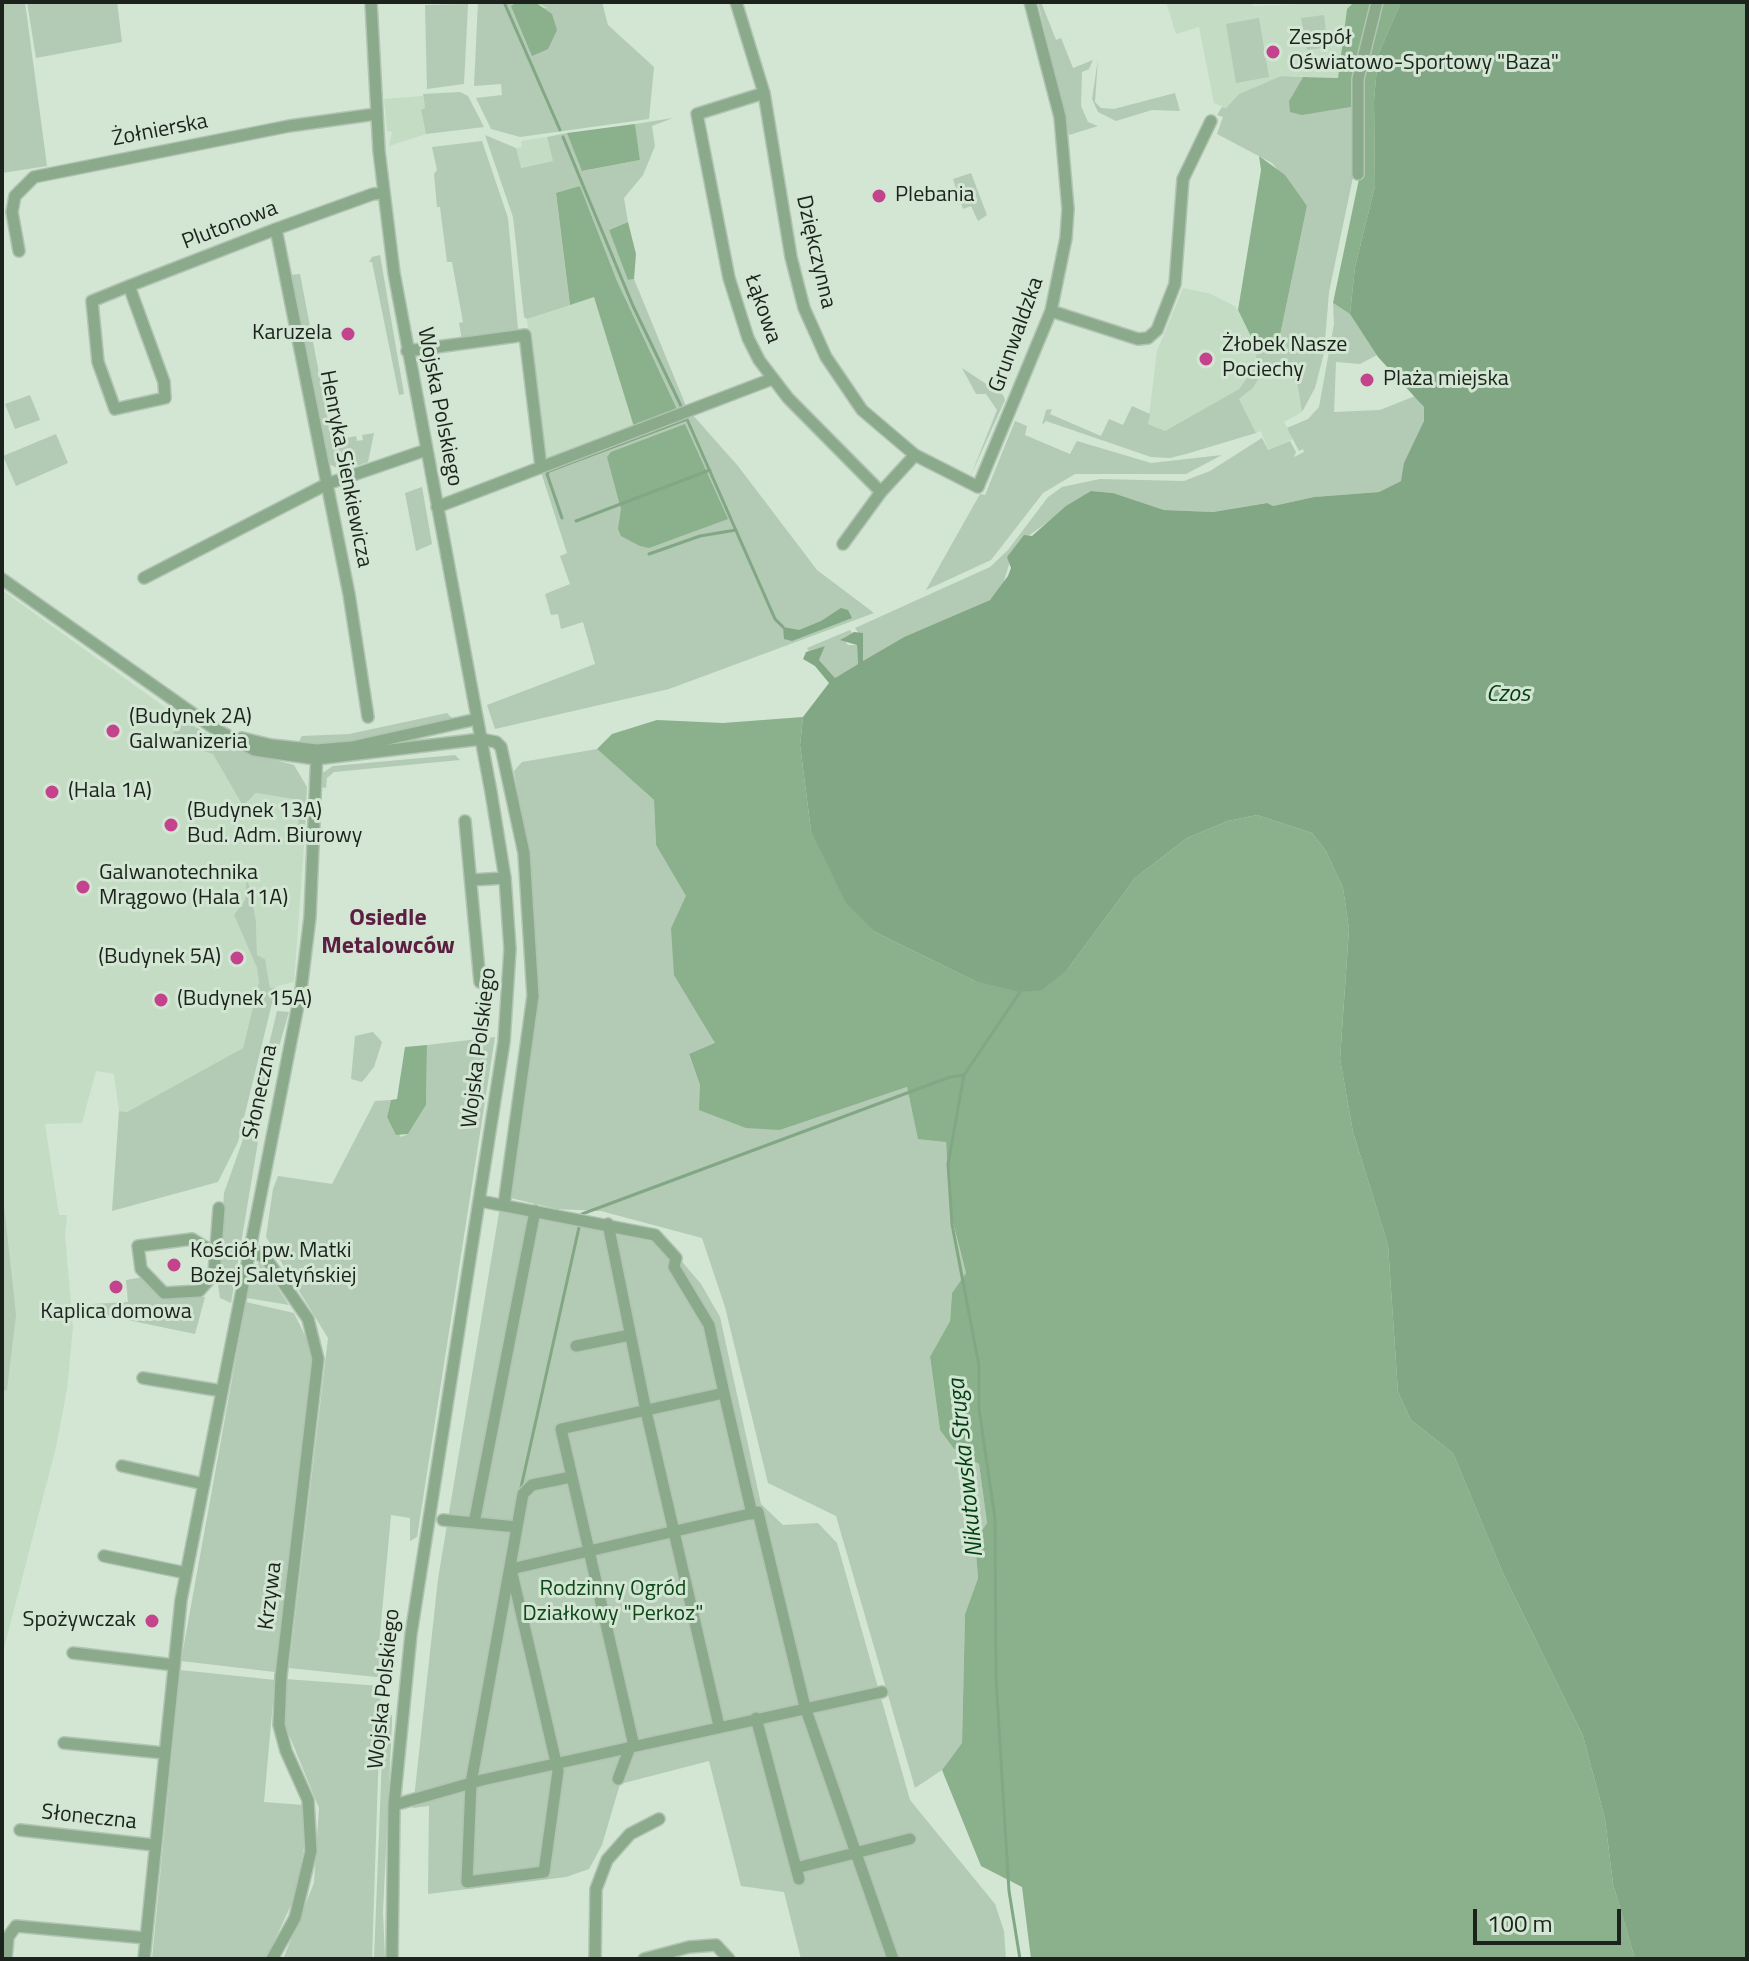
<!DOCTYPE html>
<meta charset="utf-8">
<style>
body{margin:0}
#map{position:relative;width:1749px;height:1961px;overflow:hidden;background:#d2e6d3;font-family:"Titillium Web",sans-serif}
canvas{display:block}
.frame{position:absolute;inset:0;border:4px solid #1c231c;pointer-events:none}
.scale{position:absolute;left:1473px;top:1909px;width:148px;height:36px;box-sizing:border-box;border:4px solid #1c231c;border-top:0;padding-left:10px;font-size:24px;line-height:28px;white-space:nowrap;color:#1c231c;-webkit-text-stroke:6px #d2e6d3;paint-order:stroke}
</style>
<div id="map">
<canvas width="1749" height="1961"></canvas>
<div class="frame"></div>
<div class="scale">100 m</div>
</div>
<script>
const c = document.querySelector('canvas').getContext('2d');
c.lineJoin = 'round';
function fill(path, color) {
  c.fillStyle = color;
  c.fill(path, 'evenodd');
}
function shape(rows) {
  const path = new Path2D();
  for (const r of rows) {
    path.moveTo(r[0], r[1]);
    for (let i = 2; i < r.length; i += 2) path.lineTo(r[i], r[i + 1]);
  }
  return path;
}
function trace(path, color, width, dash) {
  c.strokeStyle = color;
  c.lineWidth = width;
  c.lineCap = dash ? 'butt' : 'round';
  c.setLineDash(dash || []);
  c.stroke(path);
}
function drawText(font, color, halo, rows, align = 'center') {
  c.font = font + ' "Titillium Web",sans-serif';
  c.lineWidth = 6;
  c.setLineDash([]);
  c.textBaseline = 'middle';
  c.strokeStyle = halo;
  c.fillStyle = color;
  for (const [text, x, y, turn = 0] of rows) {
    c.save();
    c.translate(x, y);
    c.rotate((+turn || 0) * Math.PI / 180);
    c.textAlign = isNaN(turn) ? turn : align;
    if (halo) c.strokeText(text, 0, 0);
    c.fillText(text, 0, 0);
    c.restore();
  }
}
const built = shape([
 [1166,2,1252,2,1253,6,1354,2,1347,9,1338,78,1281,76,1239,94,1226,108,1214,103,1199,27,1176,34],
 [423,96,425,108,421,111,426,134,389,146,392,132,387,131,384,99],
 [547,137,554,161,520,168,516,148,522,147,521,141],
 [1183,288,1211,294,1236,307,1257,349,1255,367,1239,389,1165,431,1148,424,1157,351],
 [594,296,634,427,547,461,542,455,527,319],
 [1268,361,1297,382,1302,412,1284,422,1293,439,1268,450,1261,431,1256,433,1239,399,1253,388],
 [2,590,180,718,170,740,213,753,243,806,256,793,299,800,298,831,305,832,294,982,270,988,265,959,257,955,256,921,248,878,245,900,234,915,257,968,259,982,243,1048,127,1112,119,1111,114,1074,96,1071,82,1123,45,1124,59,1215,67,1215,65,1235,73,1327,67,1389,56,1447,2,1656,2,1392,7,1390,2,1187]
]);
const green = shape([
 [2,2,25,2,47,166,2,173],
 [27,2,117,2,122,42,36,58],
 [478,2,518,2,513,4,547,8,535,2,602,2,608,25,654,67,649,119,520,137,491,129,476,98,502,95,501,84,474,86],
 [1038,2,1041,2,1056,40,1061,38,1073,68,1093,60,1089,69,1082,72,1081,106,1088,122,1098,126,1069,135],
 [468,4,464,84,427,89,425,5],
 [1324,15,1328,47,1307,50,1301,18],
 [1259,18,1269,77,1236,83,1226,24],
 [1098,59,1095,102,1101,108,1114,109,1175,93,1180,111,1152,110,1116,121,1098,112,1092,99],
 [1281,76,1303,77,1289,101,1356,106,1357,158,1329,292,1324,353,1315,388,1302,412,1297,382,1268,362,1253,388,1239,399,1256,433,1186,454,1170,458,1151,457,1046,421,1042,425,1046,410,1052,409,1050,414,1101,436,1109,419,1123,425,1132,406,1150,414,1148,424,1165,431,1239,389,1255,367,1257,349,1271,349,1279,340,1307,206,1272,163,1217,134,1223,117,1217,115,1222,107,1226,108,1239,94],
 [460,92,468,96,484,127,426,134,421,110,425,108,423,94],
 [673,118,652,126,655,146,643,175,624,198,628,222,609,230,629,280,634,279,686,406,677,409,617,281,580,186,556,194,570,305,527,319,524,317,513,217,485,135,516,148,521,168,553,161,547,137,567,133,583,171,640,160,635,124],
 [482,141,508,218,518,329,515,334,462,340,459,323,463,322,452,262,447,262,440,207,437,207,434,174,437,170,432,147],
 [971,173,987,215,978,221,971,206,963,209,953,179],
 [380,255,404,394,399,395,372,262,369,262,372,257],
 [300,274,332,441,356,436,357,441,363,440,362,435,374,433,368,462,343,471,327,463,291,275],
 [1333,303,1350,314,1377,355,1360,364,1336,362,1334,412,1380,410,1415,396,1424,407,1424,421,1401,481,1379,492,1314,497,1273,506,1266,503,1213,512,1164,510,1113,493,1091,491,1027,537,1010,561,1002,588,990,600,904,637,862,662,863,639,855,628,990,567,1008,550,1048,497,1062,487,1100,479,1184,481,1210,471,1262,438,1268,450,1290,441,1296,452,1294,457,1304,452,1303,449,1299,451,1287,428,1308,419,1319,407,1334,324],
 [962,368,1003,395,1005,400,971,475,997,410,986,394,976,394],
 [30,395,40,420,15,429,5,404],
 [691,413,738,466,817,570,874,613,669,689,495,729,487,705,595,664,583,622,561,629,558,614,551,615,545,594,570,584,560,556,567,553,541,472],
 [1015,421,1027,426,1025,435,1070,454,1077,441,1151,463,1222,455,1186,474,1075,474,1043,493,991,560,926,590,980,494,985,495],
 [56,434,68,463,16,486,3,456],
 [422,487,432,544,416,551,405,493],
 [850,630,852,633,843,638,848,645,857,645,858,664,835,678,819,660,825,646,809,651,807,648],
 [447,713,453,719,348,743,297,745,302,736,349,734],
 [180,718,234,749,294,765,307,787,305,832,298,832,299,800,256,793,243,806,213,754,170,740],
 [597,749,654,800,656,845,687,897,671,928,715,1044,689,1055,700,1085,780,1130,907,1087,918,1138,946,1141,952,1221,966,1273,952,1293,950,1321,930,1358,940,1430,954,1449,979,1464,987,1523,975,1540,978,1578,965,1614,962,1743,942,1770,915,1788,836,1516,768,1483,725,1307,702,1238,601,1211,556,1209,511,1198,537,993,528,856,514,771,522,762],
 [455,755,460,760,334,772,327,778,326,788,320,787,321,774,333,766],
 [247,875,256,921,257,955,265,959,270,988,276,987,238,1142,218,1182,112,1211,119,1111,127,1112,243,1048,259,982,257,968,234,915,245,900],
 [277,1011,289,1012,267,1088,231,1303,220,1298,218,1285,224,1193,253,1111],
 [373,1032,382,1042,374,1067,362,1082,351,1079,355,1036],
 [495,1037,417,1537,410,1541,410,1518,391,1515,378,1655,386,1678,289,1668,328,1338,266,1237,273,1189,278,1176,332,1184,375,1101,391,1100,387,1117,401,1137,408,1134,426,1105,427,1045],
 [2,1187,16,1315,7,1390,2,1392],
 [500,1207,668,1245,701,1284,720,1317,761,1504,783,1525,818,1523,837,1543,910,1800,995,1904,1004,1931,1006,1959,801,1959,784,1892,741,1886,709,1761,620,1784,602,1845,589,1869,566,1877,428,1894,429,1806,413,1808,438,1579],
 [259,1263,262,1265,289,1305,247,1298,253,1267],
 [144,1277,161,1298,205,1297,195,1334,94,1313,92,1304,128,1302,126,1280],
 [246,1302,294,1313,313,1352,275,1672,181,1661],
 [180,1670,275,1680,264,1802,303,1805,304,1847,297,1892,266,1959,152,1959],
 [285,1679,381,1686,372,1959,283,1959,314,1883,319,1808,285,1725],
 [388,1715,392,1715,392,1723,383,1912,385,1959,374,1959,383,1731]
]);
const forest = shape([
 [518,2,535,2,552,14,557,30,548,49,532,56,511,6],
 [1354,2,1375,2,1358,54,1356,106,1302,115,1290,112,1289,101,1303,77,1338,78,1347,9],
 [1382,2,1401,2,1378,55,1374,101,1375,186,1355,267,1350,314,1333,303,1364,155,1362,73],
 [635,124,640,160,582,171,567,133],
 [1259,156,1285,175,1307,206,1279,340,1271,349,1257,349,1238,310,1261,170],
 [580,186,617,281,677,409,634,427,594,297,570,305,556,193],
 [628,222,636,254,634,279,628,280,609,230],
 [685,424,728,519,649,548,640,546,621,536,618,529,621,509,607,457,611,452],
 [803,717,800,745,811,831,875,932,975,981,1067,970,1135,878,1187,838,1228,821,1257,815,1312,833,1326,851,1343,888,1349,929,1340,1059,1353,1132,1388,1245,1398,1392,1411,1420,1453,1453,1502,1571,1583,1736,1605,1819,1613,1884,1635,1959,1031,1959,1022,1887,981,1866,942,1770,962,1743,965,1614,978,1578,975,1540,987,1523,979,1464,954,1449,940,1430,930,1357,950,1321,952,1293,966,1273,951,1215,946,1142,918,1139,907,1087,780,1130,746,1128,699,1110,700,1085,689,1054,715,1043,674,975,671,928,686,896,656,845,654,800,597,749,612,734,657,720,723,723],
 [427,1045,426,1105,408,1134,396,1135,387,1117,391,1100,397,1099,405,1047]
]);
const water = shape([
 [1401,2,1747,2,1747,1959,1635,1959,1613,1884,1605,1819,1583,1736,1502,1571,1453,1453,1411,1420,1398,1392,1388,1245,1353,1132,1340,1059,1349,929,1343,888,1326,851,1312,833,1257,815,1228,821,1187,838,1135,878,1067,970,1042,990,1020,992,975,981,875,932,846,903,811,831,800,745,803,717,829,683,815,666,803,659,806,652,825,646,819,660,835,678,858,664,857,645,840,640,854,632,863,633,863,661,904,637,990,600,1008,576,1011,568,1007,557,1024,535,1032,536,1066,506,1091,491,1113,493,1164,510,1213,512,1267,503,1273,506,1314,497,1379,492,1401,481,1404,463,1424,421,1424,407,1378,357,1350,314,1355,267,1375,186,1374,101,1378,55],
 [841,608,848,610,852,618,792,641,784,639,783,627,799,630,821,621]
]);
const stream = shape([
 [504,2,560,130],
 [563,137,633,306,681,406],
 [686,417,775,619,783,627],
 [562,518,547,474,549,471,687,419],
 [576,521,710,470],
 [649,554,700,536,736,530],
 [1020,992,964,1075,948,1164,952,1224,979,1366,979,1409,995,1519,996,1679,1009,1891,1020,1959],
 [520,1492,582,1214,950,1077,964,1075]
]);
const minor = shape([
 [371,2,379,151,394,273,491,792,505,878,510,949,504,1042,411,1634,394,1805,392,1959],
 [736,2,764,93,791,257,804,308,826,357,862,410,915,455,978,487,1051,311,1066,238,1068,209,1060,117,1030,2],
 [764,93,697,114,729,278,748,338,759,360,788,398,881,492,915,455],
 [1358,174,1358,79,1377,2],
 [276,229,349,594,368,717],
 [19,251,12,212,15,196,34,177,289,126,376,114],
 [129,286,164,382,165,398,115,409,98,362,92,301,129,286,276,229,373,194,384,193],
 [1051,311,1138,339,1148,338,1157,330,1175,284,1183,179,1211,121],
 [407,351,525,335,541,467],
 [437,507,772,379],
 [843,544,881,492],
 [144,578,327,484,426,450],
 [2,579,212,727,254,750,316,759,481,739,496,742,501,747,524,853,533,996,504,1205],
 [242,738,271,745,317,750,352,747,477,719],
 [465,821,480,982],
 [471,880,505,878],
 [480,1201,655,1235,676,1258,674,1267,709,1325,724,1393,561,1429,634,1746],
 [608,1224,646,1411,719,1726],
 [251,1248,268,1261,308,1319,318,1359,281,1676,279,1725,286,1751,308,1800,311,1851,295,1918,272,1959],
 [213,1252,192,1239,138,1246,141,1269,164,1293,199,1291,214,1274,219,1208],
 [576,1346,630,1335],
 [143,1378,222,1391],
 [724,1393,752,1514],
 [122,1466,204,1484],
 [443,1520,517,1527],
 [474,1523,535,1211],
 [104,1556,186,1573],
 [511,1569,558,1771,544,1872,467,1882,471,1783,523,1494,532,1485,571,1477],
 [511,1569,758,1512,805,1707,893,1959],
 [73,1653,174,1665],
 [756,1718,799,1879],
 [64,1743,164,1753],
 [618,1779,630,1747],
 [394,1805,482,1780,882,1692],
 [20,1830,154,1845],
 [796,1868,910,1839],
 [6,1959,8,1937,16,1926,146,1938],
 [144,1959,181,1600,301,990,310,917,317,750],
 [595,1959,596,1889,607,1860,630,1834,659,1819],
 [644,1959,689,1947,716,1945,729,1959]
]);
const markers = [
 [1273,52,8,"#c4438d"],
 [879,196,8,"#c4438d"],
 [348,334,8,"#c4438d"],
 [1206,359,8,"#c4438d"],
 [1367,380,8,"#c4438d"],
 [113,731,8,"#c4438d"],
 [52,792,8,"#c4438d"],
 [171,825,8,"#c4438d"],
 [83,887,8,"#c4438d"],
 [237,958,8,"#c4438d"],
 [161,1000,8,"#c4438d"],
 [174,1265,8,"#c4438d"],
 [116,1287,8,"#c4438d"],
 [152,1621,8,"#c4438d"]
];
const poiNames = [
 ["Zespół",1289,39],
 ["Oświatowo-Sportowy \"Baza\"",1289,64],
 ["Plebania",895,196],
 ["Karuzela",332,334,"right"],
 ["Żłobek Nasze",1222,346],
 ["Pociechy",1222,371],
 ["Plaża miejska",1383,380],
 ["(Budynek 2A)",129,718],
 ["Galwanizeria",129,743],
 ["(Hala 1A)",68,792],
 ["(Budynek 13A)",187,812],
 ["Bud. Adm. Biurowy",187,837],
 ["Galwanotechnika",99,874],
 ["Mrągowo (Hala 11A)",99,899],
 ["(Budynek 5A)",221,958,"right"],
 ["(Budynek 15A)",177,1000],
 ["Kościół pw. Matki",190,1252],
 ["Bożej Saletyńskiej",190,1277],
 ["Kaplica domowa",116,1313,"center"],
 ["Spożywczak",136,1621,"right"]
];
const streetNames = [
 ["Żołnierska",160,131,-11],
 ["Plutonowa",230,226,-21],
 ["Dziękczynna",815,252,77],
 ["Łąkowa",762,309,71],
 ["Grunwaldzka",1017,335,-70],
 ["Wojska Polskiego",439,407,79],
 ["Henryka Sienkiewicza",345,469,79],
 ["Wojska Polskiego",480,1048,-83],
 ["Słoneczna",261,1092,-78],
 ["Krzywa",271,1596,-83],
 ["Wojska Polskiego",385,1689,-84],
 ["Słoneczna",89,1818,6]
];
const parkNames = [
 ["Rodzinny Ogród",613,1590],
 ["Działkowy \"Perkoz\"",613,1615]
];
const waterNames = [
 ["Czos",1508,695],
 ["Nikutowska Struga",967,1468,-96]
];
const neighbourhoodNames = [
 ["Osiedle",388,919],
 ["Metalowców",388,947]
];
fill(built, '#c4dcc4');
fill(green, '#b3cab4');
fill(forest, '#8bb08c');
fill(water, '#82a784');
trace(stream, '#82a784', 3);
trace(minor, '#b1c3b2', 14);
trace(minor, '#8baa8c', 11);
for (const [x, y, r, color] of markers) {
  const dot = new Path2D();
  dot.arc(x, y, r, 0, 2 * Math.PI);
  c.fillStyle = color;
  c.fill(dot);
  trace(dot, '#d2e6d3', 3);
}
drawText('22px', '#1c231c', '#d2e6d3', poiNames, 'left');
drawText('22px', '#1c231c', '#d2e6d3', streetNames);
drawText('22px', '#0e4718', '#d2e6d3', parkNames);
drawText('italic 24px', '#033e10', '#d2e6d3', waterNames);
drawText('bold 24px', '#5c1e41', '#d2e6d3', neighbourhoodNames);
</script>
